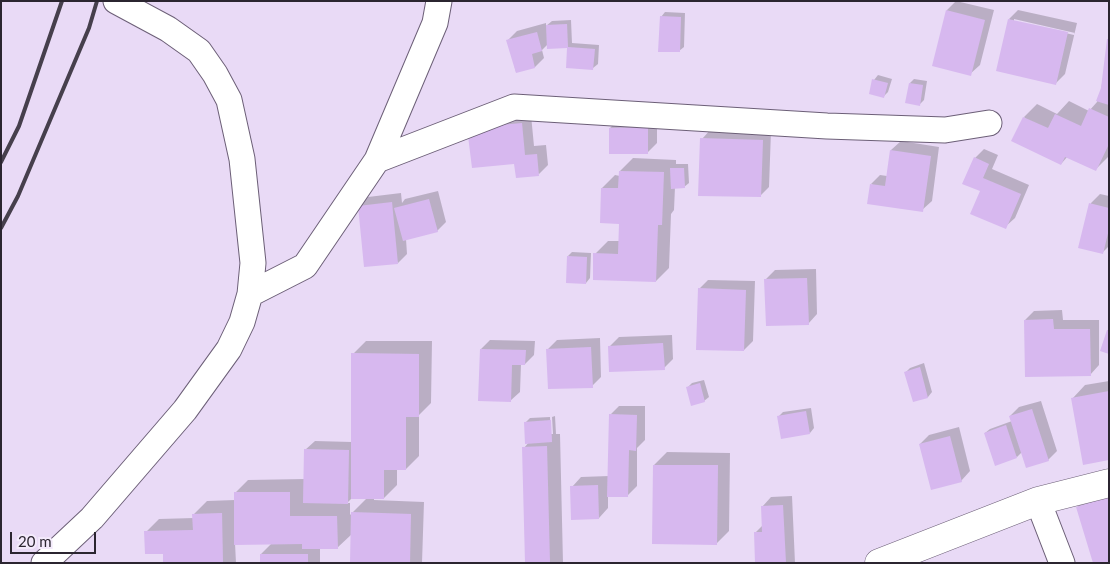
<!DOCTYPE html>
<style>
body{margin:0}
#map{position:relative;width:1110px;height:564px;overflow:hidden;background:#e9daf6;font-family:Lato,sans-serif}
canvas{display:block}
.frame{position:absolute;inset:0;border:2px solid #2b2530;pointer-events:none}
.scale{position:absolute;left:10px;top:532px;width:86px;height:22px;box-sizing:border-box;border:2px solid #2b2530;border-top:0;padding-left:6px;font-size:15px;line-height:18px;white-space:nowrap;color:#2b2530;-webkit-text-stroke:4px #f3eafb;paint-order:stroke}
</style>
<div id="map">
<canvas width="1110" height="564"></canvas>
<div class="frame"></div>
<div class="scale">20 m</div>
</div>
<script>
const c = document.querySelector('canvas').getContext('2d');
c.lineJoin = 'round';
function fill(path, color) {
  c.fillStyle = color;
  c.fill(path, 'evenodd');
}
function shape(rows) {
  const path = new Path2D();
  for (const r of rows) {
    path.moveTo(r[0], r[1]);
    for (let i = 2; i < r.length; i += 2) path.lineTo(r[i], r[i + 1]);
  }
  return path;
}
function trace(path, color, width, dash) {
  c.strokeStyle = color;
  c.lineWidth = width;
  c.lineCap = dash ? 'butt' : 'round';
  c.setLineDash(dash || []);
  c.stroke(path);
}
const shadow = shape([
 [956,1,994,10,980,65,970,74,933,65,947,10],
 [1018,10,1077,23,1065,74,1056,83,1009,19],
 [1014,19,1075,33,1074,35,1014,21],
 [665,12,685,13,684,47,679,51,661,17],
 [571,20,572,43,599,45,598,64,593,68,567,66,569,47,548,47,548,44,542,50,544,58,535,67,516,72,508,40,517,31,546,23,546,26,552,21],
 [1109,39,1109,156,1096,169,1068,156,1061,164,1024,117,1037,104,1057,114,1069,101,1089,111,1097,102,1101,90],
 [878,75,892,79,888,92,884,96,874,80],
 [914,79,927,81,924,100,919,105,910,83],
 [531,115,534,146,546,145,548,165,539,174,515,162,469,129],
 [657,118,657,143,648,152,610,128,619,119],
 [711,129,771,131,769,187,760,196,702,139],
 [901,141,939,147,932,201,922,210,871,184,880,175,887,176,891,150],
 [984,149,998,155,992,169,1029,185,1015,218,1005,227,982,190,975,158],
 [633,158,676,160,676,164,688,164,689,183,684,187,675,187,674,210,671,214,669,268,656,281,595,254,608,241,620,241,621,222,602,188,615,175,620,176,620,171],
 [438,191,446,222,437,231,406,239,407,254,398,263,359,206,368,197,401,193,402,203,405,199],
 [1100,194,1109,196,1109,246,1102,253,1080,247,1091,203],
 [572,252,591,253,590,278,586,283,568,256],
 [816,269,817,314,808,324,765,280,775,270],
 [708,280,755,281,753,341,744,350,699,289],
 [1062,310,1063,320,1099,320,1099,365,1090,375,1025,320,1034,311],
 [672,335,673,359,664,368,610,346,619,337],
 [600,338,601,377,592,386,548,349,557,340],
 [490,340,535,341,534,355,525,364,521,364,520,392,510,401,481,349],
 [366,341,432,341,431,403,419,415,419,456,406,469,397,469,397,485,384,498,374,498,374,500,424,502,422,563,351,563,352,534,337,548,320,548,320,563,261,563,261,554,272,543,235,543,236,563,164,563,164,552,146,532,159,519,194,518,194,514,207,501,235,500,235,493,248,480,305,479,305,450,315,441,352,442,353,354],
 [352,498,367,498,350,515,350,503,347,503],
 [924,363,932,392,928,397,914,400,906,372,910,368],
 [704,380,709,397,704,401,688,387,692,383],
 [1109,381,1109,459,1072,399,1085,385],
 [1041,401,1057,451,1048,460,1022,452,1017,457,985,433,990,429,1012,421,1010,416,1019,407],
 [619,406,645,406,645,440,637,448,637,486,628,495,608,495,608,508,599,518,572,487,581,477,609,476,610,415],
 [811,408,814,428,810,433,778,417,783,412],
 [555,416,556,434,560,434,563,563,527,563,524,448,529,442,526,422,530,418,550,417,551,434,553,434,552,417],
 [959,427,970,471,961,481,920,444,929,435],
 [667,452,730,453,729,531,716,544,654,465],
 [1109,489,1109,563,1077,507,1090,494],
 [792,496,795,563,757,563,755,533,763,525,762,507,771,497]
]);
const building = shape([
 [946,10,985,20,971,76,932,66],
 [660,16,681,17,680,52,658,52],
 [1008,19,1068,32,1056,85,996,71],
 [567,24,568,47,595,49,593,70,566,68,567,48,547,49,546,25],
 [537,32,542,51,532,54,535,68,516,73,506,40],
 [1107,39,1109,39,1109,105,1096,101,1101,88],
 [872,79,888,83,884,98,869,94],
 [909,83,923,85,920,106,905,103],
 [1089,108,1109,117,1109,144,1096,171,1065,157,1061,165,1011,141,1023,117,1048,128,1055,114,1081,126],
 [522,123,525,155,537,154,539,176,516,178,514,164,472,168,467,128],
 [648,127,648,154,609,154,609,128],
 [700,138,763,140,761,197,698,196],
 [890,150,931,156,923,212,867,204,870,184,885,186],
 [974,157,989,164,983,178,1021,194,1006,229,970,214,980,191,962,184],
 [670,168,684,168,685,188,671,189],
 [619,171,664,172,662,225,658,225,656,282,593,280,593,253,618,254,619,224,600,223,601,188,618,188],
 [429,199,438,232,403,241,394,208],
 [392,202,398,264,364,267,358,206],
 [1089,203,1109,208,1109,229,1103,254,1078,248],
 [567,256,587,257,586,284,566,283],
 [807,278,809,325,766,326,764,279],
 [698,288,746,290,744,351,696,350],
 [1053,319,1054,329,1090,329,1091,376,1025,377,1024,320],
 [1107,330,1109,330,1109,354,1100,351],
 [663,343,665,370,609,372,608,346],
 [591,347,593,388,548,389,546,349],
 [480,349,526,350,525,365,512,365,511,402,478,401],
 [351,353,419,354,419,417,406,417,406,470,384,470,384,499,351,499],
 [920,367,928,398,913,402,904,372],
 [700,383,705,402,691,406,686,387],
 [1109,391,1109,460,1083,465,1071,398],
 [1032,409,1049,461,1026,468,1009,416],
 [806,411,810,434,781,439,777,416],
 [609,414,637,415,636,451,629,450,628,497,607,497],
 [551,420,552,442,525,444,524,422],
 [1006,425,1017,458,995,466,984,433],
 [950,436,962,482,931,490,919,444],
 [547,446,550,563,525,563,522,447],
 [304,449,349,450,348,504,303,503],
 [653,465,718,465,717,545,652,544],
 [598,485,599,519,571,520,570,486],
 [234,492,290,492,290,516,337,516,338,549,302,549,302,544,234,545],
 [1109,497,1109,563,1093,563,1076,507],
 [783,505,786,563,755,563,754,532,762,532,761,506],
 [351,512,411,514,410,563,350,563],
 [222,513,223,563,163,563,163,554,145,554,144,531,193,530,192,514],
 [260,554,308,554,308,563,260,563]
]);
const street = shape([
 [377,160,435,23,439,1],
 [250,294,305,266,377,160,514,107,827,126,945,130,989,123],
 [1038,501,1062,563],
 [44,563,92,518,185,410,229,349,242,322,250,294,253,263,242,159,229,100,215,74,199,51,168,29,116,1]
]);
const secondary = shape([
 [879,563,1038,501,1109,483]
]);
const rail = shape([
 [1,162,19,126,62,1],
 [1,228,18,196,89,28,97,1]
]);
fill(shadow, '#0003');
fill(building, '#d7b8ef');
trace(street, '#6c5f77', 27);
trace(secondary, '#6c5f77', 29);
trace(street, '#fff', 25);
trace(secondary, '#fff', 28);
trace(rail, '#463f4c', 4);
</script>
